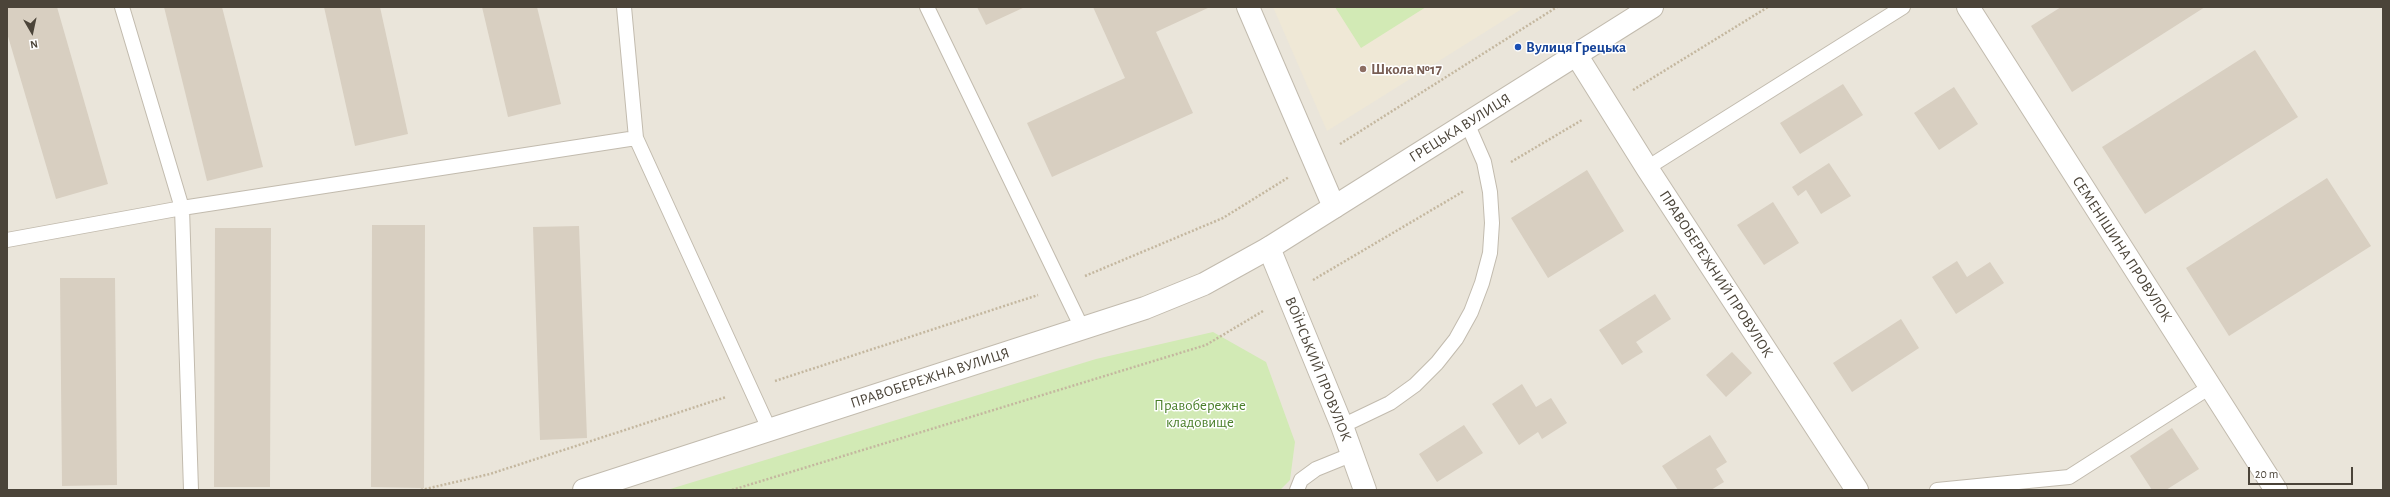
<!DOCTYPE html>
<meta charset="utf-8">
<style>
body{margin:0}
#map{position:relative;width:2390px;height:497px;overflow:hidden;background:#f6f3ec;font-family:"Alegreya Sans",sans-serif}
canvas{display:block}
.frame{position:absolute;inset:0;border:8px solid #4b4439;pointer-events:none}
.north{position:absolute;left:12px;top:12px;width:40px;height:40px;-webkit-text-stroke:3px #fff;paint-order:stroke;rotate:171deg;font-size:11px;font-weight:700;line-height:16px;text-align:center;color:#4b4439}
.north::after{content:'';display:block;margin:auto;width:14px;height:18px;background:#4b4439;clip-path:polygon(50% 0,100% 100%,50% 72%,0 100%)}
.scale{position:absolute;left:2248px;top:467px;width:105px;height:18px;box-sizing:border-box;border:2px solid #4b4439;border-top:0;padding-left:5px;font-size:12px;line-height:14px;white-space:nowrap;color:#4b4439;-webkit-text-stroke:3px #fff;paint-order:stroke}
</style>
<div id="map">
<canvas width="2390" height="497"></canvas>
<div class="frame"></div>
<div class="north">N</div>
<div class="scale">20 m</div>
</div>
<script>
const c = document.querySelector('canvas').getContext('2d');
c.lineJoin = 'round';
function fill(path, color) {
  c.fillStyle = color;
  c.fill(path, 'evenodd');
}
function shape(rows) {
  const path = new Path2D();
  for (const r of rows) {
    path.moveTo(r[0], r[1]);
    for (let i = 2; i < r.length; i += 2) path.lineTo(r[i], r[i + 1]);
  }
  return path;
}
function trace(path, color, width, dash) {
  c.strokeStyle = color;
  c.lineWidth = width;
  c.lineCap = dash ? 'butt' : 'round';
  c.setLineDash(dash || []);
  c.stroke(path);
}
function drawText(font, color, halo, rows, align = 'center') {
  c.font = font + ' "Alegreya Sans",sans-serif';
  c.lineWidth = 3;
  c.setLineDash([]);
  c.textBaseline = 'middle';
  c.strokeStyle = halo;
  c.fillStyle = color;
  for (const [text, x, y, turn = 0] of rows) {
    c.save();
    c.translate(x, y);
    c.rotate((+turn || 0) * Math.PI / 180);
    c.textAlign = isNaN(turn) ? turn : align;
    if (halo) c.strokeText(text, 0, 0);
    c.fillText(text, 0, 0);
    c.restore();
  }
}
const residential = shape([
 [7,7,2383,7,2383,490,7,490]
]);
const education = shape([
 [1273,7,1525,7,1327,131]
]);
const green = shape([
 [1335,7,1426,7,1361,48],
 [1213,332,1266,362,1295,442,1290,480,1280,490,667,490,1096,359]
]);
const building = shape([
 [7,7,57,7,108,184,56,199,7,33],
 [164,7,222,7,263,167,207,181],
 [324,7,380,7,408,134,355,146],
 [482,7,537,7,561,104,508,117],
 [977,7,1025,7,986,25],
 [1093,7,1210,7,1156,32,1193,113,1052,177,1027,123,1125,78],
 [2061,7,2205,7,2072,92,2031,26],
 [2255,50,2298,117,2145,214,2102,147],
 [1843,84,1863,115,1800,154,1780,123],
 [1954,87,1978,124,1939,150,1914,113],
 [1829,163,1851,196,1821,214,1806,190,1798,196,1792,187],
 [1587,170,1624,231,1548,278,1511,218],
 [2327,178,2371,246,2229,336,2186,268],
 [1773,202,1799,243,1764,265,1737,225],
 [372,225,425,225,424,488,371,487],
 [579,226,587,438,540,440,533,227],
 [215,228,271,228,270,487,214,487],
 [1957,261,1967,277,1990,262,2004,283,1956,314,1932,277],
 [60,278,115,278,117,485,62,486],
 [1655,294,1671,319,1636,342,1643,352,1622,365,1599,330],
 [1901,319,1919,348,1852,392,1833,363],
 [1732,352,1752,373,1726,397,1706,375],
 [1522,384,1536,407,1551,398,1567,423,1542,439,1538,432,1519,445,1492,404],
 [1464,425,1483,453,1437,482,1419,454],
 [2172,428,2199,469,2166,490,2152,490,2130,456],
 [1710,435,1727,462,1716,469,1724,482,1711,490,1678,490,1662,466]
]);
const path = shape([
 [1633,90,1768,7],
 [1340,144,1557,7],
 [1511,162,1582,120],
 [1085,276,1223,218,1289,177],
 [1313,280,1464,191],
 [775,381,1038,295],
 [421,490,490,474,726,397],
 [732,490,1206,345,1263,311]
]);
const service = shape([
 [122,7,182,208,191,490],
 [624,7,636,138,770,431],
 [927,7,1082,328],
 [1647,168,1903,7],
 [7,240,182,208,636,138],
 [1342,426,1390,403,1415,385,1437,363,1456,339,1471,312,1482,283,1490,253,1492,223,1490,192,1484,162,1467,123],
 [1297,490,1301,480,1316,469,1353,454],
 [1937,490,2069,477,2210,387]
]);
const minor = shape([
 [1248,7,1334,207],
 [1968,7,2276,490],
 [1577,56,1647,168,1857,490],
 [1269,248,1342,426,1365,490]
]);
const tertiary = shape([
 [584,490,1145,308,1204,284,1269,248,1652,7]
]);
const markers = [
 [1518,47,4,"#1a4fb4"],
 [1363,69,4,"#8d6e63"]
];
const transitNames = [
 ["Вулиця Грецька",1526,47]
];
const educationNames = [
 ["Школа №17",1371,69]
];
const streetNames = [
 ["ГРЕЦЬКА ВУЛИЦЯ",1460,128,-32],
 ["СЕМЕНІШИНА ПРОВУЛОК",2122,249,57],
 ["ПРАВОБЕРЕЖНИЙ ПРОВУЛОК",1716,274,57],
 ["ВОЇНСЬКИЙ ПРОВУЛОК",1318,369,68],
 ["ПРАВОБЕРЕЖНА ВУЛИЦЯ",930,378,-18]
];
const parkNames = [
 ["Правобережне",1200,405],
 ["кладовище",1200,422]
];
fill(residential, '#eae5da');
fill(education, '#efe8d6');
fill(green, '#d2eab5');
fill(building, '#d8cfc1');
trace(service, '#c2bbae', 16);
trace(minor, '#c2bbae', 24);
trace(tertiary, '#c2bbae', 24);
trace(path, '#c4b79f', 2.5, [2, 2]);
trace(service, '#fff', 14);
trace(minor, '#fff', 22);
trace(tertiary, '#fff', 22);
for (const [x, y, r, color] of markers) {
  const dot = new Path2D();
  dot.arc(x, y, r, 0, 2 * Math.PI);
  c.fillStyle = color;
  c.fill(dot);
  trace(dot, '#fff', 1.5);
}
drawText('bold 15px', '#164399', '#fff', transitNames, 'left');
drawText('bold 15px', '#785e54', '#fff', educationNames, 'left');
drawText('15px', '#4b4439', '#fff', streetNames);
drawText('15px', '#4a7f2a', '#fff', parkNames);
</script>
